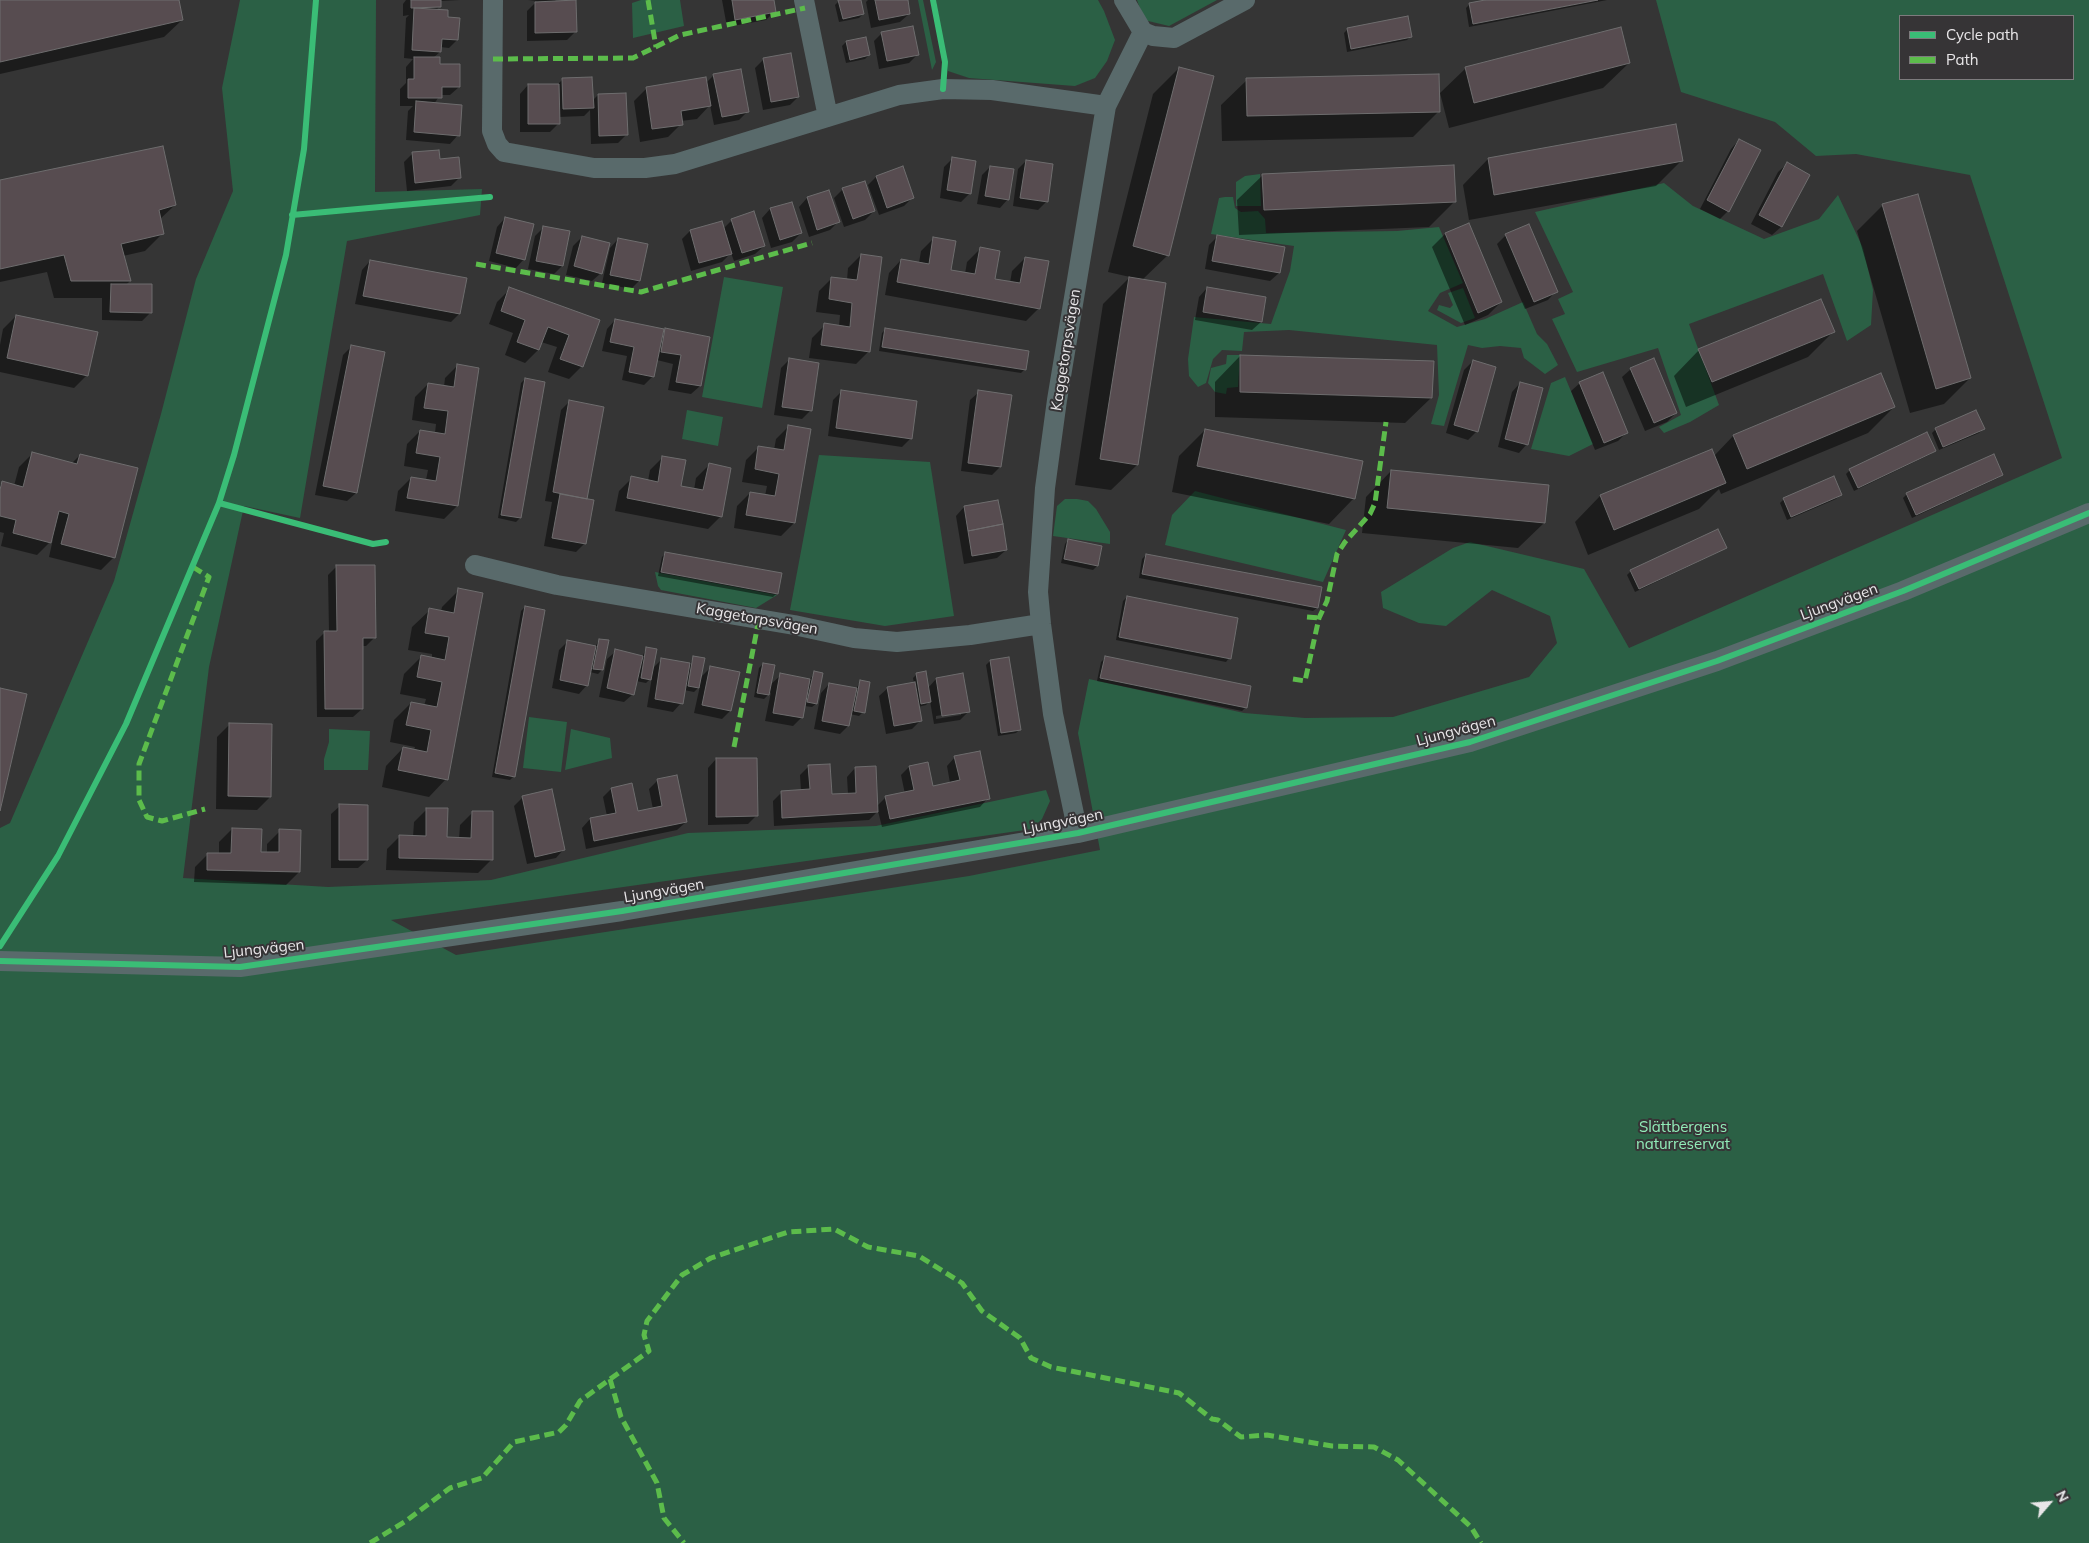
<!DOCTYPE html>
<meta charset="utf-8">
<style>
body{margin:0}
#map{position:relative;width:2089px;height:1543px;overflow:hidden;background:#353535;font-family:Mulish,sans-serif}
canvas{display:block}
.legend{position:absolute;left:1899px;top:15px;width:175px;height:65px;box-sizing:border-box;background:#363436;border:1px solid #7d7b7d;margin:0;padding:6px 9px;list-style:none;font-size:15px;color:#e8e6e8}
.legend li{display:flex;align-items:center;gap:10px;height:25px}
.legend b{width:25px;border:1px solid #7d7b7d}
.north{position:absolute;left:2024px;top:1478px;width:50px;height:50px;-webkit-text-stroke:4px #363436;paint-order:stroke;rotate:63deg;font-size:14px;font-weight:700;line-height:20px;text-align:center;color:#e8e6e8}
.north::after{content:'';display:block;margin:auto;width:18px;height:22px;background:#e8e6e8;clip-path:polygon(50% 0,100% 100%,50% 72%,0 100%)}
</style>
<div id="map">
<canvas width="2089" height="1543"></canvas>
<ul class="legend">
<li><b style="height:6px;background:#3abd76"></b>Cycle path</li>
<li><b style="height:6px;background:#5cbc4b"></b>Path</li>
</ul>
<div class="north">N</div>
</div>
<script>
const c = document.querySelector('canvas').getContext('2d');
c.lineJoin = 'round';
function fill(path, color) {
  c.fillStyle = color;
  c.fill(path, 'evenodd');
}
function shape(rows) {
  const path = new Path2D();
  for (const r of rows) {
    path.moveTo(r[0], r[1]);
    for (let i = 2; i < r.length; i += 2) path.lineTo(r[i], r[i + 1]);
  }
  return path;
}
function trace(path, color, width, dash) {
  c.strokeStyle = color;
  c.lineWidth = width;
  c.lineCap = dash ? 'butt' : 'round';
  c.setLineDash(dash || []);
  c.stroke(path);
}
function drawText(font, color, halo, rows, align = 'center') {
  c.font = font + ' Mulish,sans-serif';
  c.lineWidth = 4;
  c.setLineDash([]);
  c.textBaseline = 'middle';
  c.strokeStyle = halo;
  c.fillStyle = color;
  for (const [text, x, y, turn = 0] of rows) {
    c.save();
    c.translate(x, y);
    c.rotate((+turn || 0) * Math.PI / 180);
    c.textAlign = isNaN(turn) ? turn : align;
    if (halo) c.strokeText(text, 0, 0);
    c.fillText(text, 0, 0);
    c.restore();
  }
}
const green = shape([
 [240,0,376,0,375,192,482,189,480,215,347,241,300,518,244,506,209,667,183,878,328,887,491,880,688,833,876,826,1046,790,1050,801,1042,819,1032,829,391,920,456,955,969,876,1100,850,1078,733,1089,679,1244,713,1305,718,1393,717,1529,677,1557,643,1550,616,1492,590,1446,626,1419,623,1383,608,1381,592,1453,548,1470,542,1584,569,1629,648,2062,458,1970,175,1856,154,1816,156,1775,122,1681,92,1656,0,2089,0,2089,1543,0,1543,0,828,10,823,114,581,161,414,196,279,233,191,222,88],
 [1900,16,2073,16,2073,79,1900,79],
 [641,0,680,0,684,26,633,38,632,3],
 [918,0,923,0,936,62,932,70],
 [936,0,1098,0,1104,11,1115,40,1107,61,1095,78,1075,86,969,78,948,71],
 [1137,0,1217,0,1169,26,1144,20],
 [1260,174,1261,206,1236,206,1236,182,1245,176],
 [1664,183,1693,206,1764,239,1819,219,1838,195,1863,248,1873,290,1871,325,1847,341,1823,274,1689,324,1719,405,1690,422,1664,433,1659,427,1681,415,1658,348,1577,372,1552,319,1565,314,1558,299,1573,292,1535,212],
 [1225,197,1233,197,1235,208,1241,212,1258,211,1265,219,1266,233,1397,231,1439,227,1463,283,1440,293,1428,311,1457,327,1485,319,1523,302,1537,334,1547,344,1558,365,1545,374,1524,358,1521,348,1500,346,1482,348,1468,345,1444,426,1431,424,1439,395,1437,345,1289,330,1244,332,1242,351,1222,350,1213,359,1206,383,1198,387,1189,376,1188,359,1194,317,1271,324,1290,271,1294,246,1211,234,1219,198],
 [724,277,783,287,762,408,702,397],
 [1463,288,1475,318,1461,323,1437,310,1439,305,1450,308,1453,305,1448,293],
 [1227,355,1240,355,1238,387,1227,388,1226,394,1215,392,1208,383,1211,368,1226,364],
 [1565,377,1593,444,1569,456,1531,449,1551,383],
 [687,410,723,417,718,446,682,439],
 [819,455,930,462,954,616,885,626,790,610],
 [1195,491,1346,530,1323,582,1165,545,1172,515],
 [1065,499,1077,499,1088,501,1096,509,1110,532,1110,544,1053,536,1057,506],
 [655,572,777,595,756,608,661,590,658,586],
 [529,717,567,722,561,772,523,768],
 [329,729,370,731,368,770,324,770,324,759,329,742],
 [571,729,610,738,612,758,565,770]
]);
const shadow = shape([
 [0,0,178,0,182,20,164,37,0,74],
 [406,0,460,0,440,1,440,6,435,11,446,18,457,40,449,48,440,47,440,52,433,58,459,87,450,95,440,95,434,104,458,135,450,144,406,140,408,111,413,106,400,106,400,89,406,83,406,67,413,59,404,58,406,18,409,15,403,16,403,4],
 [528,0,556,0,554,2,576,31,567,40,527,41,527,11,537,1],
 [722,0,772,0,774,12,766,20,727,27],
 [845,0,860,0,863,14,859,18,839,22,835,5,839,1],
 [868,0,906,0,909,14,900,22,871,28,866,2],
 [1492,0,1607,0,1469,27,1466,8,1470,4],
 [1348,29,1411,36,1407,40,1347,52,1344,33],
 [882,33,918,54,909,63,879,69,874,41],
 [865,38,869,55,865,59,846,63,842,46,846,42],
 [764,59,798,97,790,105,763,110,755,68],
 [1629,63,1603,88,1449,128,1440,93,1466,68],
 [1179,68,1168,255,1142,280,1137,465,1111,490,1075,485,1103,304,1130,277,1108,272,1153,94],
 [714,75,748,111,739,120,714,125,710,105,697,119,681,121,681,124,668,137,640,142,634,101,647,88,706,83],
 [563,79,592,101,598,95,627,134,618,143,591,144,590,110,584,116,558,117,558,124,550,132,520,132,520,94,528,85,557,85],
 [1247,80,1439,111,1413,137,1222,141,1221,105],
 [1739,140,1728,211,1720,219,1700,209,1731,149],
 [413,153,439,160,459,178,451,186,407,191,404,162],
 [953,158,970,193,961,202,940,198,944,167],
 [1488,159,1682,160,1656,186,1469,220,1463,185],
 [1026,161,1047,201,1038,210,1013,206,1018,169],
 [1787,164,1808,175,1781,227,1772,235,1751,224,1778,172],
 [990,167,1008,199,1000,208,977,204,982,175],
 [1263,175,1455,201,1429,227,1239,235,1237,200],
 [876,177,913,197,904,206,879,215,868,185],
 [0,181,175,205,159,220,162,234,145,251,123,256,130,281,126,285,151,312,142,321,102,320,102,298,54,298,47,272,0,282],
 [843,189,874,211,865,220,844,227,834,198],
 [829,192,838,222,830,230,809,237,799,207,807,198],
 [1882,206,1970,378,1944,404,1910,413,1857,231],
 [770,209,801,233,792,242,771,248,762,218],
 [505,218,524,259,516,268,489,261,497,227],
 [732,220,764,246,755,254,734,261,731,253,722,262,691,271,682,239,690,231,723,229],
 [1468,224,1501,302,1488,315,1465,325,1432,247,1445,234],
 [544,227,569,232,562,266,554,274,528,269,535,236],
 [1506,235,1556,291,1548,300,1525,309,1497,244],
 [582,237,601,273,592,281,566,275,573,246],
 [1217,237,1279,273,1270,281,1205,269,1209,245],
 [934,238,949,271,965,274,967,262,980,249,994,280,1010,283,1012,271,1025,258,1039,308,1026,321,885,295,889,273,901,260,919,263,921,251],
 [618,239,646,245,639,281,631,289,602,283,610,248],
 [861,255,869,351,856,364,809,358,812,338,825,325,839,327,840,315,816,312,819,291,832,278,847,280,848,268],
 [370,261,459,314,451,322,355,304,362,270],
 [1207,288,1261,322,1252,330,1195,320,1199,297],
 [510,289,598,320,582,366,569,379,548,372,557,347,541,342,538,350,525,363,505,355,513,333,489,324,497,302],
 [16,316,87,375,74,388,0,372,0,345,3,329],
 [615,320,709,338,700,386,691,394,668,390,673,364,657,360,653,376,644,385,622,380,627,356,602,351,607,329],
 [886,329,1025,369,1021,373,879,351,882,333],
 [1833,332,1808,357,1686,407,1674,376,1699,350],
 [351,347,356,493,347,501,315,495,343,355],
 [1240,356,1431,398,1405,423,1215,417,1215,382],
 [789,360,810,411,802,419,774,415,781,368],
 [1473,361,1477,431,1468,440,1446,433,1464,370],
 [458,365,457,506,444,519,395,511,398,491,411,478,426,480,428,470,404,466,407,444,420,431,435,433,436,424,412,420,415,397,428,384,444,387,445,378],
 [1631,369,1676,413,1667,422,1645,431,1622,377],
 [1881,375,1894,407,1868,433,1721,494,1719,489,1699,509,1588,555,1575,522,1600,496,1711,450,1714,456,1733,436],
 [525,379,520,518,516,522,498,518,521,383],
 [1520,383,1527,444,1519,453,1498,447,1512,392],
 [1580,383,1627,432,1618,441,1595,450,1571,391],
 [842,391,910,439,902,447,828,436,833,400],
 [979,392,1000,467,992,475,961,471,970,400],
 [569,402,584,544,576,552,544,546,552,502,545,501,561,410],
 [789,426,809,430,794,523,781,536,734,528,737,506,750,493,765,496,767,486,742,482,746,460,759,447,774,450,776,439],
 [1936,429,1983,429,1979,433,1939,450,1932,433],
 [1205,430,1354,498,1329,524,1172,492,1179,456],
 [1935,450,1931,454,1854,491,1846,474,1850,470],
 [32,454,71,464,80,455,114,557,101,570,49,557,53,539,37,555,1,546,4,533,0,532,0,485,2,483,14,486,19,467],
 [663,457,680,487,694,490,696,478,709,465,721,516,708,529,615,511,619,491,632,478,648,481,650,470],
 [1391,471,1544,523,1518,548,1362,533,1366,497],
 [2002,475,1998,478,1912,518,1903,498,1907,494],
 [1833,478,1840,495,1836,499,1787,520,1780,503,1784,499],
 [997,502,1006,550,997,558,964,564,956,516,964,507],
 [1068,540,1097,566,1093,570,1061,563,1065,544],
 [1725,548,1721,551,1635,592,1627,575,1631,571],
 [666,553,777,593,773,597,658,576,662,557],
 [1146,555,1317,608,1313,611,1139,578,1142,559],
 [337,566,375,637,366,646,361,646,362,709,353,717,317,717,316,641,325,632,329,632,328,575],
 [459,590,446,779,429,797,382,787,386,766,403,748,414,750,415,747,390,742,394,720,411,703,424,706,426,699,400,694,404,674,421,657,432,659,432,654,408,650,412,627,430,610,441,612,442,607],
 [1127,597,1229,658,1226,662,1116,640,1123,601],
 [525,607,514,776,510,780,492,777,521,611],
 [599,640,602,670,598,674,590,672,587,685,579,694,552,688,559,650,568,641,595,647],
 [646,649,652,669,662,659,690,664,694,657,700,678,711,667,730,711,722,719,694,713,700,686,694,692,684,690,681,703,673,712,647,707,652,677,646,683,636,681,633,694,624,702,599,697,607,659,616,651,642,657],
 [1008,658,1020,729,1016,733,998,736,986,665,990,661],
 [1105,658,1245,708,1242,711,1097,681,1101,662],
 [763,664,770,685,781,675,810,680,814,673,816,704,812,707,804,706,802,717,793,726,765,721,771,692,764,699,754,697,759,668],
 [917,674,928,688,936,679,969,711,960,720,934,724,930,701,926,705,918,707,921,720,912,729,886,734,879,696,888,688,914,683,913,678],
 [961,712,961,715,936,719,936,716],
 [860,682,863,712,859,716,850,714,848,726,840,734,814,729,821,693,829,684,856,689],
 [230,724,270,797,257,810,216,809,217,737],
 [955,757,988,798,980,807,882,827,878,811,869,820,774,826,773,801,782,792,801,791,800,775,809,766,831,795,848,794,847,777,855,768,877,806,886,797,905,794,901,775,909,767,932,787,950,783,947,766],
 [716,759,756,816,748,824,708,825,708,768],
 [658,780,686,822,677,830,586,849,582,828,590,819,607,816,603,797,611,789,637,812,653,809,649,789],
 [523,797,564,849,556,858,527,864,514,806],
 [340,806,367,860,358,868,331,868,331,814],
 [427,809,446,838,459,839,460,825,473,812,491,860,478,873,386,870,387,849,400,836,413,837,414,822],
 [232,829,260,853,267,853,267,844,280,831,299,872,286,885,194,882,195,867,208,854,219,854,219,842]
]);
const building = shape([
 [0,0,179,0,183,20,0,62,0,0],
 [411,0,441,0,441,7,411,8,411,0],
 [576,0,577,32,535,33,535,2,576,0],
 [732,0,774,0,776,12,735,20,732,0],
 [838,0,861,0,864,14,843,19,838,0],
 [875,0,908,0,910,14,879,20,875,0],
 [1485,0,1598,0,1473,24,1469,3,1485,0],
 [414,8,448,10,448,17,460,18,458,40,442,39,441,52,412,50,414,8],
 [1408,16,1412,37,1351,49,1347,28,1408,16],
 [913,26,919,55,887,61,881,32,913,26],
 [1621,27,1630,63,1474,103,1465,67,1621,27],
 [866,37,870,55,850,60,846,41,866,37],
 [791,53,799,97,771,102,763,58,791,53],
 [414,57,440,57,440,64,460,64,460,87,442,87,442,98,408,98,408,79,414,79,414,57],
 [1179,67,1214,76,1169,256,1133,246,1179,67],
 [741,69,749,112,722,117,713,74,741,69],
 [1439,74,1440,112,1247,116,1246,78,1439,74],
 [592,77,594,108,563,109,562,78,592,77],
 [706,77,711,106,681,111,683,125,652,129,646,87,706,77],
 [528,84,559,84,560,124,528,124,528,84],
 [626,93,628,135,599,136,598,94,626,93],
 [416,101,462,105,460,136,414,132,416,101],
 [1676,124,1683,161,1494,195,1488,158,1676,124],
 [1739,139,1761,150,1729,212,1707,200,1739,139],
 [163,146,176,205,159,210,164,234,121,244,131,281,71,281,64,255,0,269,0,180,163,146],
 [439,150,440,159,459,157,461,178,415,183,412,152,439,150],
 [952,157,976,161,971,194,947,190,952,157],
 [1026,160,1053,164,1048,202,1020,198,1026,160],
 [1787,162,1810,175,1782,227,1759,215,1787,162],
 [1454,165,1456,202,1264,210,1262,174,1454,165],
 [903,166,914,198,887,208,876,176,903,166],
 [990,166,1014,169,1009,200,985,196,990,166],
 [865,181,875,211,853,219,842,188,865,181],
 [829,190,840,222,817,230,807,197,829,190],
 [1918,194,1971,378,1936,389,1882,204,1918,194],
 [792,202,802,233,780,240,770,208,792,202],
 [754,211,765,246,742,253,731,219,754,211],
 [505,217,534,224,525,260,496,253,505,217],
 [722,221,732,254,699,263,690,230,722,221],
 [1469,223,1502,302,1478,313,1445,233,1469,223],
 [1529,224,1558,292,1534,302,1505,234,1529,224],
 [543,226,570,231,563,266,536,261,543,226],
 [1217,235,1285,247,1280,273,1212,261,1217,235],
 [582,236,610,243,602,274,574,266,582,236],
 [933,237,956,241,951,270,975,274,980,247,1000,251,995,279,1020,283,1025,257,1049,261,1040,309,897,282,901,259,929,264,933,237],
 [618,238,648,244,640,281,610,275,618,238],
 [861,254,882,257,870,352,821,345,824,323,850,327,852,303,829,299,831,277,857,280,861,254],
 [370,260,467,278,460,314,363,296,370,260],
 [1129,277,1166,283,1138,465,1100,459,1129,277],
 [111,284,152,284,152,313,110,312,111,284],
 [509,287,600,320,583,367,560,359,569,335,548,327,539,350,517,342,525,320,501,311,509,287],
 [1207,287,1266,297,1262,322,1203,312,1207,287],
 [1821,299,1835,332,1712,382,1698,349,1821,299],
 [16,315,98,332,88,376,7,358,16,315],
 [615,319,664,329,654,377,629,372,634,347,610,342,615,319],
 [665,328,710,337,701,386,676,382,681,355,661,352,665,328],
 [885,328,1029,351,1026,370,882,347,885,328],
 [351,345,385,352,357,493,323,486,351,345],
 [1240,355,1434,361,1432,398,1240,392,1240,355],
 [789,358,819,363,812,411,782,407,789,358],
 [1654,358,1677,413,1654,423,1630,368,1654,358],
 [1473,360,1496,367,1478,432,1454,425,1473,360],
 [457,364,479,368,458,506,407,498,411,477,436,481,440,457,416,453,420,430,445,434,448,411,424,408,428,383,454,387,457,364],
 [1603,372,1628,433,1604,443,1579,382,1603,372],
 [1881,373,1895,407,1747,469,1733,435,1881,373],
 [525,378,545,382,521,518,501,515,525,378],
 [1520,382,1543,388,1528,445,1505,439,1520,382],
 [841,390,917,401,912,439,836,428,841,390],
 [978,390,1012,395,1001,467,968,463,978,390],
 [569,400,604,407,587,499,553,492,569,400],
 [1976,410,1985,429,1943,447,1935,428,1976,410],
 [788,425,811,429,795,523,746,515,750,492,775,496,779,474,755,469,758,446,784,450,788,425],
 [1205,429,1363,461,1355,499,1197,466,1205,429],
 [1927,432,1936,451,1858,488,1849,469,1927,432],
 [1712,449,1726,483,1614,530,1600,495,1712,449],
 [32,452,77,464,80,454,138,468,115,558,61,544,69,514,59,511,51,543,13,533,16,520,0,516,0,490,2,481,23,487,32,452],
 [1994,454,2003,475,1916,515,1906,493,1994,454],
 [662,456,686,460,681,486,703,490,709,463,731,468,722,517,627,498,631,476,658,482,662,456],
 [1391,470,1549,485,1545,523,1387,508,1391,470],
 [1834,476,1842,495,1791,517,1783,498,1834,476],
 [560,494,594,500,586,544,552,538,560,494],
 [998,500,1003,524,968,531,964,506,998,500],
 [1003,524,1007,550,972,556,968,531,1003,524],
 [1718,529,1727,548,1639,589,1630,570,1718,529],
 [1068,539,1102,546,1098,566,1064,559,1068,539],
 [665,552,782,573,778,594,661,572,665,552],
 [1146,554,1322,587,1318,608,1142,574,1146,554],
 [336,565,375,565,376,638,363,638,363,709,325,709,324,631,337,631,336,565],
 [458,588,483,593,448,780,398,770,403,747,427,752,431,730,406,725,411,702,437,707,442,682,417,677,421,655,445,660,449,637,425,633,429,608,454,613,458,588],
 [1127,596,1238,618,1231,659,1119,637,1127,596],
 [525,606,545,610,515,777,495,773,525,606],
 [599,639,609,640,603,670,593,669,599,639],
 [567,640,596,646,588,686,560,680,567,640],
 [646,647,657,649,651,680,641,678,646,647],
 [615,649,643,656,634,695,607,688,615,649],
 [693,656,705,658,699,688,688,686,693,656],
 [1105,656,1251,686,1247,708,1100,678,1105,656],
 [1009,657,1021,730,1001,733,990,660,1009,657],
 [661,658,690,663,683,704,655,699,661,658],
 [763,663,775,665,769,695,757,693,763,663],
 [710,666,740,672,731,711,702,705,710,666],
 [814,671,823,673,817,704,807,702,814,671],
 [926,671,931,702,921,704,916,673,926,671],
 [780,673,810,679,803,718,773,713,780,673],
 [963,673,970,712,942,716,936,678,963,673],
 [860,680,870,682,865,713,854,711,860,680],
 [915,682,922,721,894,726,887,687,915,682],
 [829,683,857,688,849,726,822,721,829,683],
 [0,688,27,694,0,811,0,688],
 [229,723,272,724,271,797,228,796,229,723],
 [980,751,990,799,890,819,885,796,914,790,909,766,928,762,933,786,960,780,954,756,980,751],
 [716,758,757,758,758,816,716,817,716,758],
 [830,764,832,794,856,793,855,767,876,766,878,812,782,818,781,791,810,789,808,765,830,764],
 [677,775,687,822,594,841,590,818,616,813,611,788,632,783,638,811,662,806,657,779,677,775],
 [552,789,565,850,535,857,522,796,552,789],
 [339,804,368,805,368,860,339,860,339,804],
 [426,808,448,808,447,837,471,838,472,811,493,811,493,860,399,858,399,835,426,836,426,808],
 [232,828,262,829,261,852,279,852,279,829,301,830,300,872,207,870,207,853,231,853,232,828]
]);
const street = shape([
 [493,0,492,131,497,144,504,152,594,168,645,168,675,164,899,95,943,89,992,90,1106,106],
 [804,0,828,117],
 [1124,0,1143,32],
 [475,565,557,585,794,625,854,638,897,642,970,635,1041,624],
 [1078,833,1053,714,1041,624,1038,592,1045,488,1057,400,1106,106,1143,32,1153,36,1174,38,1245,0],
 [0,961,240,967,622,911,1078,833,1470,742,1717,661,1903,591,2089,513]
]);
const quiet = shape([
 [648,0,656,47],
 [493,59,633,58,680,35,805,8],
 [476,264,641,292,812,243],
 [193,567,209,577,139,764,139,800,147,817,162,821,205,809],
 [1307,617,1319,618],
 [1293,679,1305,681,1319,618,1327,601,1337,554,1345,542,1370,514,1375,503,1386,422],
 [734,747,759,619],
 [610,1379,621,1417,657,1483,664,1518,684,1543],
 [370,1543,406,1521,450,1488,482,1478,514,1442,559,1432,566,1425,580,1401,649,1351,644,1335,647,1321,682,1275,711,1258,788,1232,834,1229,868,1247,919,1256,962,1283,982,1311,1020,1338,1031,1358,1051,1367,1179,1393,1212,1419,1218,1420,1241,1437,1267,1435,1332,1446,1374,1447,1398,1460,1471,1527,1481,1543]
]);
const cycleway = shape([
 [933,0,945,62,943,89],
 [292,215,490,197],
 [219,503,373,544,386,542],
 [0,946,58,856,126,724,219,503,234,455,286,255,304,149,316,0],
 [0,961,240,967,622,911,1078,833,1470,742,1717,661,1903,591,2089,513]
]);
const streetNames = [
 ["Kaggetorpsvägen",1066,350,-81],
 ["Ljungvägen",1839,602,-20],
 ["Kaggetorpsvägen",757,619,10],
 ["Ljungvägen",1456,731,-15],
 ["Ljungvägen",1063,822,-11],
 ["Ljungvägen",664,891,-10],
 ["Ljungvägen",264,949,-6]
];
const parkNames = [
 ["Slättbergens",1683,1127],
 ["naturreservat",1683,1144]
];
fill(green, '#2b6045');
fill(shadow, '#0007');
fill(building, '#574c50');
trace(building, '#6e6d6e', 1);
trace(street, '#596a6b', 20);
trace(quiet, '#5cbc4b', 5, [10, 5]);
trace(cycleway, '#3abd76', 6);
drawText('15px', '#e8e6e8', '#363436', streetNames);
drawText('15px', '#91ecb8', '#363436', parkNames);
</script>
